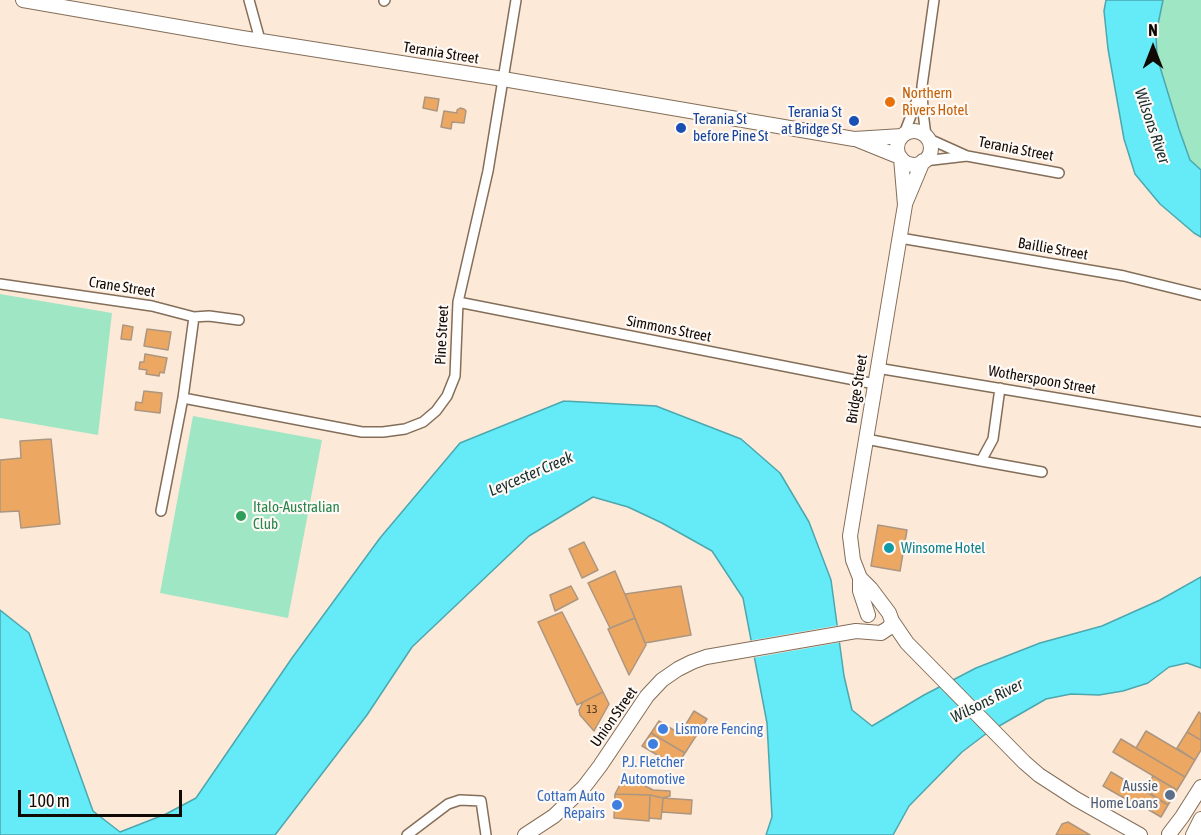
<!DOCTYPE html>
<style>
body{margin:0}
#map{position:relative;width:1201px;height:835px;overflow:hidden;background:#fde9d7;font-family:"Asap Condensed",sans-serif}
canvas{display:block}
.north{position:absolute;left:1123px;top:18px;width:60px;height:60px;-webkit-text-stroke:4px #fef9f5;paint-order:stroke;rotate:0deg;font-size:16px;font-weight:700;line-height:24px;text-align:center;color:#110904}
.north::after{content:'';display:block;margin:auto;width:21px;height:27px;background:#110904;clip-path:polygon(50% 0,100% 100%,50% 72%,0 100%)}
.scale{position:absolute;left:18px;top:790px;width:164px;height:27px;box-sizing:border-box;border:3px solid #110904;border-top:0;padding-left:8px;font-size:18px;line-height:21px;white-space:nowrap;color:#110904;-webkit-text-stroke:4px #fef9f5;paint-order:stroke}
</style>
<div id="map">
<canvas width="1201" height="835"></canvas>
<div class="north">N</div>
<div class="scale">100 m</div>
</div>
<script>
const c = document.querySelector('canvas').getContext('2d');
c.lineJoin = 'round';
function fill(path, color) {
  c.fillStyle = color;
  c.fill(path, 'evenodd');
}
function shape(rows) {
  const path = new Path2D();
  for (const r of rows) {
    if (r.length === 3) {
      path.moveTo(r[0] + r[2], r[1]);
      path.arc(r[0], r[1], r[2], 0, 2 * Math.PI);
      continue;
    }
    path.moveTo(r[0], r[1]);
    for (let i = 2; i < r.length; i += 2) path.lineTo(r[i], r[i + 1]);
  }
  return path;
}
function trace(path, color, width, dash) {
  c.strokeStyle = color;
  c.lineWidth = width;
  c.lineCap = dash ? 'butt' : 'round';
  c.setLineDash(dash || []);
  c.stroke(path);
}
function drawText(font, color, halo, rows, align = 'center') {
  c.font = font + ' "Asap Condensed",sans-serif';
  c.lineWidth = 4.5;
  c.setLineDash([]);
  c.textBaseline = 'middle';
  c.strokeStyle = halo;
  c.fillStyle = color;
  for (const [text, x, y, turn = 0] of rows) {
    c.save();
    c.translate(x, y);
    c.rotate((+turn || 0) * Math.PI / 180);
    c.textAlign = isNaN(turn) ? turn : align;
    if (halo) c.strokeText(text, 0, 0);
    c.fillText(text, 0, 0);
    c.restore();
  }
}
const green = shape([
 [1163,0,1201,0,1201,170,1190,160,1179,129,1157,57,1156,34],
 [0,294,112,313,98,435,0,418],
 [193,416,322,440,288,618,160,593]
]);
const water = shape([
 [1106,0,1163,0,1156,34,1157,57,1179,129,1190,160,1201,170,1201,237,1194,233,1160,204,1135,174,1124,139,1108,49,1104,11,1106,0],
 [564,401,656,406,741,439,780,473,809,522,831,580,844,676,852,710,872,726,924,695,976,668,1040,643,1102,626,1160,600,1201,577,1201,668,1187,663,1169,667,1148,683,1123,691,1099,695,1071,694,1046,699,987,733,962,752,909,806,893,835,766,835,772,817,767,723,743,598,712,551,662,523,628,507,593,497,529,536,412,647,367,715,275,835,0,835,0,610,29,633,93,811,120,832,166,814,196,798,292,658,380,538,460,443,564,401]
]);
const pier = shape([
 [840,625,842,642,752,658,748,641]
]);
const building = shape([
 [425,97,439,99,437,111,423,108,425,97],
 [460,108,464,109,466,111,464,123,452,122,451,129,441,127,444,111,457,113,457,110,460,108],
 [123,325,133,327,131,340,121,339,123,325],
 [147,329,171,332,168,350,144,346,147,329],
 [145,354,167,358,164,373,160,372,159,376,146,374,147,370,139,369,140,362,144,362,145,354],
 [144,391,162,393,160,413,135,410,136,402,142,403,144,391],
 [51,439,60,524,21,528,19,511,0,512,0,460,21,458,20,441,51,439],
 [878,525,907,530,900,571,871,566,878,525],
 [584,542,598,570,582,578,569,549,584,542],
 [615,571,635,618,610,628,588,583,615,571],
 [571,586,578,599,555,611,550,595,571,586],
 [681,586,691,635,645,643,625,594,681,586],
 [562,612,603,692,577,705,538,622,562,612],
 [635,618,646,645,629,675,608,629,635,618],
 [603,692,609,704,594,731,580,715,579,710,583,702,603,692],
 [694,711,707,719,685,753,651,733,659,721,680,734,694,711],
 [1199,712,1201,714,1201,740,1187,732,1199,712],
 [1146,731,1195,760,1185,777,1136,748,1146,731],
 [1187,732,1201,740,1201,750,1195,760,1177,748,1187,732],
 [651,733,685,753,676,766,642,746,651,733],
 [1121,739,1185,777,1177,790,1113,752,1121,739],
 [1111,772,1140,789,1142,786,1147,788,1145,791,1168,805,1161,817,1132,800,1131,802,1103,786,1111,772],
 [625,775,653,790,670,791,670,796,663,798,650,795,615,794,625,775],
 [1153,776,1177,790,1168,805,1146,791,1148,788,1146,788,1153,776],
 [615,794,650,795,649,821,614,818,615,794],
 [650,795,663,798,661,819,649,818,650,795],
 [663,798,692,800,691,814,662,812,663,798],
 [1068,822,1090,835,1056,835,1062,824,1068,822]
]);
const street = shape([
 [249,0,260,40],
 [384,1,385,0],
 [904,134,920,92],
 [926,136,923,112,922,86,934,0],
 [927,138,967,156,1059,173],
 [924,161,967,156],
 [900,238,1124,276,1201,295],
 [0,284,152,306,194,317,209,316,239,320],
 [458,302,875,384],
 [877,368,1201,422],
 [183,398,362,432,383,432,405,429,423,422,436,411,447,396,455,376,458,302,488,171,516,0],
 [866,439,981,461,993,439,1000,388],
 [981,461,1042,472],
 [161,511,183,398,194,317],
 [407,835,448,804,460,800,481,801,486,835]
]);
const secondary = shape([
 [23,0,242,38,503,79,854,139,902,136],
 [914,148,17],
 [858,140,900,157],
 [905,204,923,161],
 [860,578,871,589,889,613,892,621,907,643,1024,762,1039,775,1076,799,1140,835],
 [868,615,860,591,860,578,853,560,850,536,905,205,901,158],
 [1169,834,1182,817,1201,787],
 [525,835,554,816,584,787,600,766,647,696,662,680,678,669,692,662,706,657,856,631,881,633,890,627,892,621],
 [1193,835,1201,819]
]);
const markers = [
 [890,102,6,"#e8710a"],
 [854,121,6,"#1a4fb4"],
 [681,128,6,"#1a4fb4"],
 [241,516,6,"#2e9e5b"],
 [889,548,6,"#0f9aa8"],
 [663,729,6,"#3f7fe0"],
 [653,744,6,"#3f7fe0"],
 [1170,795,6,"#5c6f8a"],
 [617,805,6,"#3f7fe0"]
];
const numberNames = [
 ["13",592,709]
];
const streetNames = [
 ["Terania Street",441,53,9],
 ["Terania Street",1016,149,11],
 ["Baillie Street",1053,249,10],
 ["Crane Street",122,287,9],
 ["Simmons Street",669,329,11],
 ["Pine Street",442,335,-87],
 ["Wotherspoon Street",1042,380,10],
 ["Bridge Street",857,389,-81],
 ["Union Street",614,717,-55]
];
const foodNames = [
 ["Northern",902,93],
 ["Rivers Hotel",902,110]
];
const transitNames = [
 ["Terania St",842,112],
 ["at Bridge St",842,129],
 ["Terania St",693,119,"left"],
 ["before Pine St",693,136,"left"]
];
const leisureNames = [
 ["Italo-Australian",253,507],
 ["Club",253,524]
];
const cultureNames = [
 ["Winsome Hotel",901,548]
];
const shopNames = [
 ["Lismore Fencing",675,729],
 ["P.J. Fletcher",653,762,"center"],
 ["Automotive",653,779,"center"],
 ["Cottam Auto",605,796,"right"],
 ["Repairs",605,813,"right"]
];
const serviceNames = [
 ["Aussie",1158,786],
 ["Home Loans",1158,803]
];
const waterNames = [
 ["Wilsons River",1152,126,71],
 ["Leycester Creek",531,474,-23],
 ["Wilsons River",987,701,-27]
];
fill(green, '#9fe6c4');
fill(water, '#65ebf8');
trace(water, '#4ca7af', 1.5);
fill(pier, '#fde9d7');
fill(building, '#eca863');
trace(building, '#ac9680', 1.5);
trace(street, '#836e59', 12);
trace(secondary, '#836e59', 16);
trace(street, '#fff', 9);
trace(secondary, '#fff', 14);
for (const [x, y, r, color] of markers) {
  const dot = new Path2D();
  dot.arc(x, y, r, 0, 2 * Math.PI);
  c.fillStyle = color;
  c.fill(dot);
  trace(dot, '#fef9f5', 2);
}
drawText('12px', '#48311c', null, numberNames);
drawText('15px', '#110904', '#fef9f5', streetNames);
drawText('15px', '#c56008', '#fef9f5', foodNames, 'left');
drawText('15px', '#164399', '#fef9f5', transitNames, 'right');
drawText('15px', '#27864d', '#fef9f5', leisureNames, 'left');
drawText('15px', '#0d838f', '#fef9f5', cultureNames, 'left');
drawText('15px', '#366cbe', '#fef9f5', shopNames, 'left');
drawText('15px', '#4e5e75', '#fef9f5', serviceNames, 'right');
drawText('italic 16px', '#172e31', '#fef9f5', waterNames);
</script>
